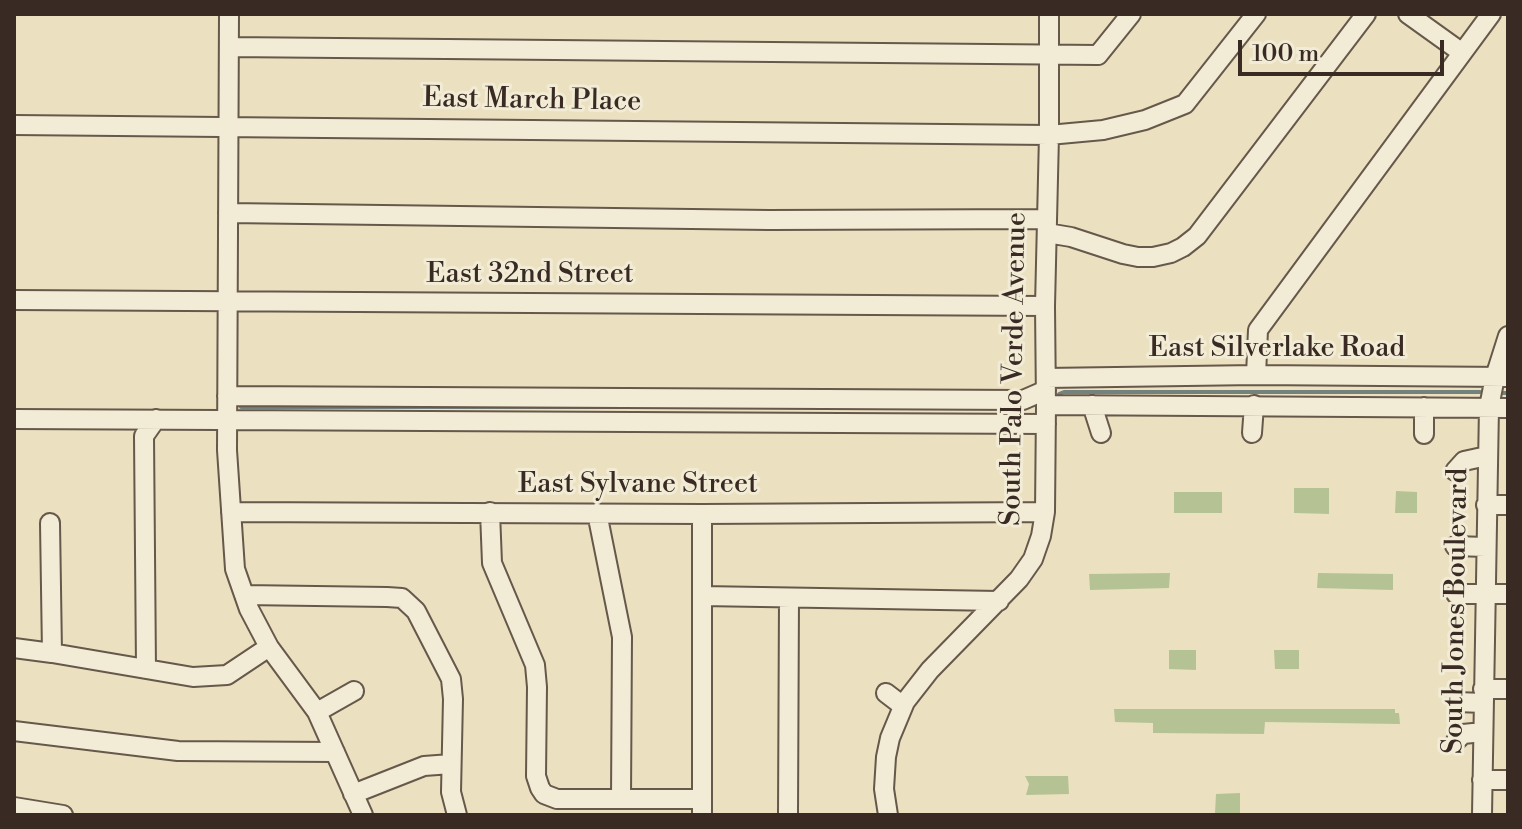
<!DOCTYPE html>
<style>
body{margin:0}
#map{position:relative;width:1522px;height:829px;overflow:hidden;background:#ebe0c0;font-family:"Libre Bodoni",serif}
canvas{display:block}
.frame{position:absolute;inset:0;border:16px solid #392b23;pointer-events:none}
.scale{position:absolute;left:1238px;top:40px;width:206px;height:36px;box-sizing:border-box;border:4px solid #392b23;border-top:0;padding-left:10px;font-size:24px;line-height:28px;white-space:nowrap;color:#392b23;-webkit-text-stroke:6px #f2ebd6;paint-order:stroke}
</style>
<div id="map">
<canvas width="1522" height="829"></canvas>
<div class="frame"></div>
<div class="scale">100 m</div>
</div>
<script>
const c = document.querySelector('canvas').getContext('2d');
c.lineJoin = 'round';
function fill(path, color) {
  c.fillStyle = color;
  c.fill(path, 'evenodd');
}
function shape(rows) {
  const path = new Path2D();
  for (const r of rows) {
    path.moveTo(r[0], r[1]);
    for (let i = 2; i < r.length; i += 2) path.lineTo(r[i], r[i + 1]);
  }
  return path;
}
function trace(path, color, width, dash) {
  c.strokeStyle = color;
  c.lineWidth = width;
  c.lineCap = dash ? 'butt' : 'round';
  c.setLineDash(dash || []);
  c.stroke(path);
}
function drawText(font, color, halo, rows, align = 'center') {
  c.font = font + ' "Libre Bodoni",serif';
  c.lineWidth = 6;
  c.setLineDash([]);
  c.textBaseline = 'middle';
  c.strokeStyle = halo;
  c.fillStyle = color;
  for (const [text, x, y, turn = 0] of rows) {
    c.save();
    c.translate(x, y);
    c.rotate((+turn || 0) * Math.PI / 180);
    c.textAlign = isNaN(turn) ? turn : align;
    if (halo) c.strokeText(text, 0, 0);
    c.fillText(text, 0, 0);
    c.restore();
  }
}
const green = shape([
 [1294,488,1329,488,1329,514,1294,513],
 [1396,491,1417,492,1417,513,1395,513],
 [1174,492,1222,492,1222,513,1174,513],
 [1170,573,1169,588,1090,590,1089,574],
 [1318,573,1393,574,1393,590,1317,588],
 [1169,650,1196,650,1196,670,1169,669],
 [1274,650,1299,650,1299,669,1275,669],
 [1114,709,1395,709,1395,713,1399,713,1400,724,1265,722,1264,734,1153,733,1153,723,1115,722],
 [1025,776,1068,776,1069,794,1026,795,1029,784],
 [1240,793,1240,813,1215,813,1216,794]
]);
const stream = shape([
 [1503,393,1508,393],
 [1059,394,1064,392,1480,392],
 [241,407,663,407]
]);
const minor = shape([
 [229,14,227,450,235,569,249,609,269,647,317,712,363,815],
 [1408,14,1461,52],
 [229,47,1098,55,1131,14],
 [14,125,1049,135,1103,130,1145,120,1185,104,1256,14],
 [228,213,769,220,1047,219],
 [1047,233,1071,237,1123,254,1138,257,1153,257,1171,253,1183,247,1197,236,1366,14],
 [14,300,1045,306],
 [1256,375,1258,330,1491,14],
 [1046,378,1256,375,1507,377],
 [227,396,1023,400,1046,390],
 [1046,405,1508,408],
 [1092,405,1101,433],
 [14,419,1046,424],
 [1252,433,1254,405],
 [1424,434,1424,407],
 [1455,471,1464,461,1487,456],
 [1486,505,1508,505],
 [231,512,702,514,1045,512],
 [490,512,492,563,535,665,537,687,536,776,540,788,544,794,557,799,702,799],
 [597,513,622,637,621,798],
 [702,514,702,815],
 [50,523,52,653],
 [1455,546,1485,547],
 [1456,594,1508,594],
 [244,595,387,597,402,598,416,611,451,679,453,699,451,792,457,815],
 [702,596,999,601],
 [14,648,52,653,193,677,227,675,269,647],
 [146,669,144,436,156,419],
 [1483,689,1508,689],
 [886,693,903,706],
 [1457,702,1483,703],
 [317,712,354,691],
 [14,731,178,751,335,752],
 [1456,741,1463,734,1483,732],
 [1482,780,1508,780],
 [353,794,424,766,451,764],
 [14,807,63,815],
 [788,815,789,598],
 [888,815,884,789,886,757,890,738,905,702,930,670,1019,579,1033,559,1041,536,1045,512,1046,405,1045,306,1049,135,1049,14],
 [1482,815,1489,407,1495,377,1508,336]
]);
const streetNames = [
 ["East March Place",532,101,1],
 ["East 32nd Street",530,275],
 ["East Silverlake Road",1277,349],
 ["South Palo Verde Avenue",1015,369,-89],
 ["East Sylvane Street",638,485],
 ["South Jones Boulevard",1457,611,-89]
];
fill(green, '#b5c394');
trace(stream, '#73827d', 4);
trace(minor, '#66584a', 22);
trace(minor, '#f2ebd6', 18);
drawText('28px', '#392b23', '#f2ebd6', streetNames);
</script>
